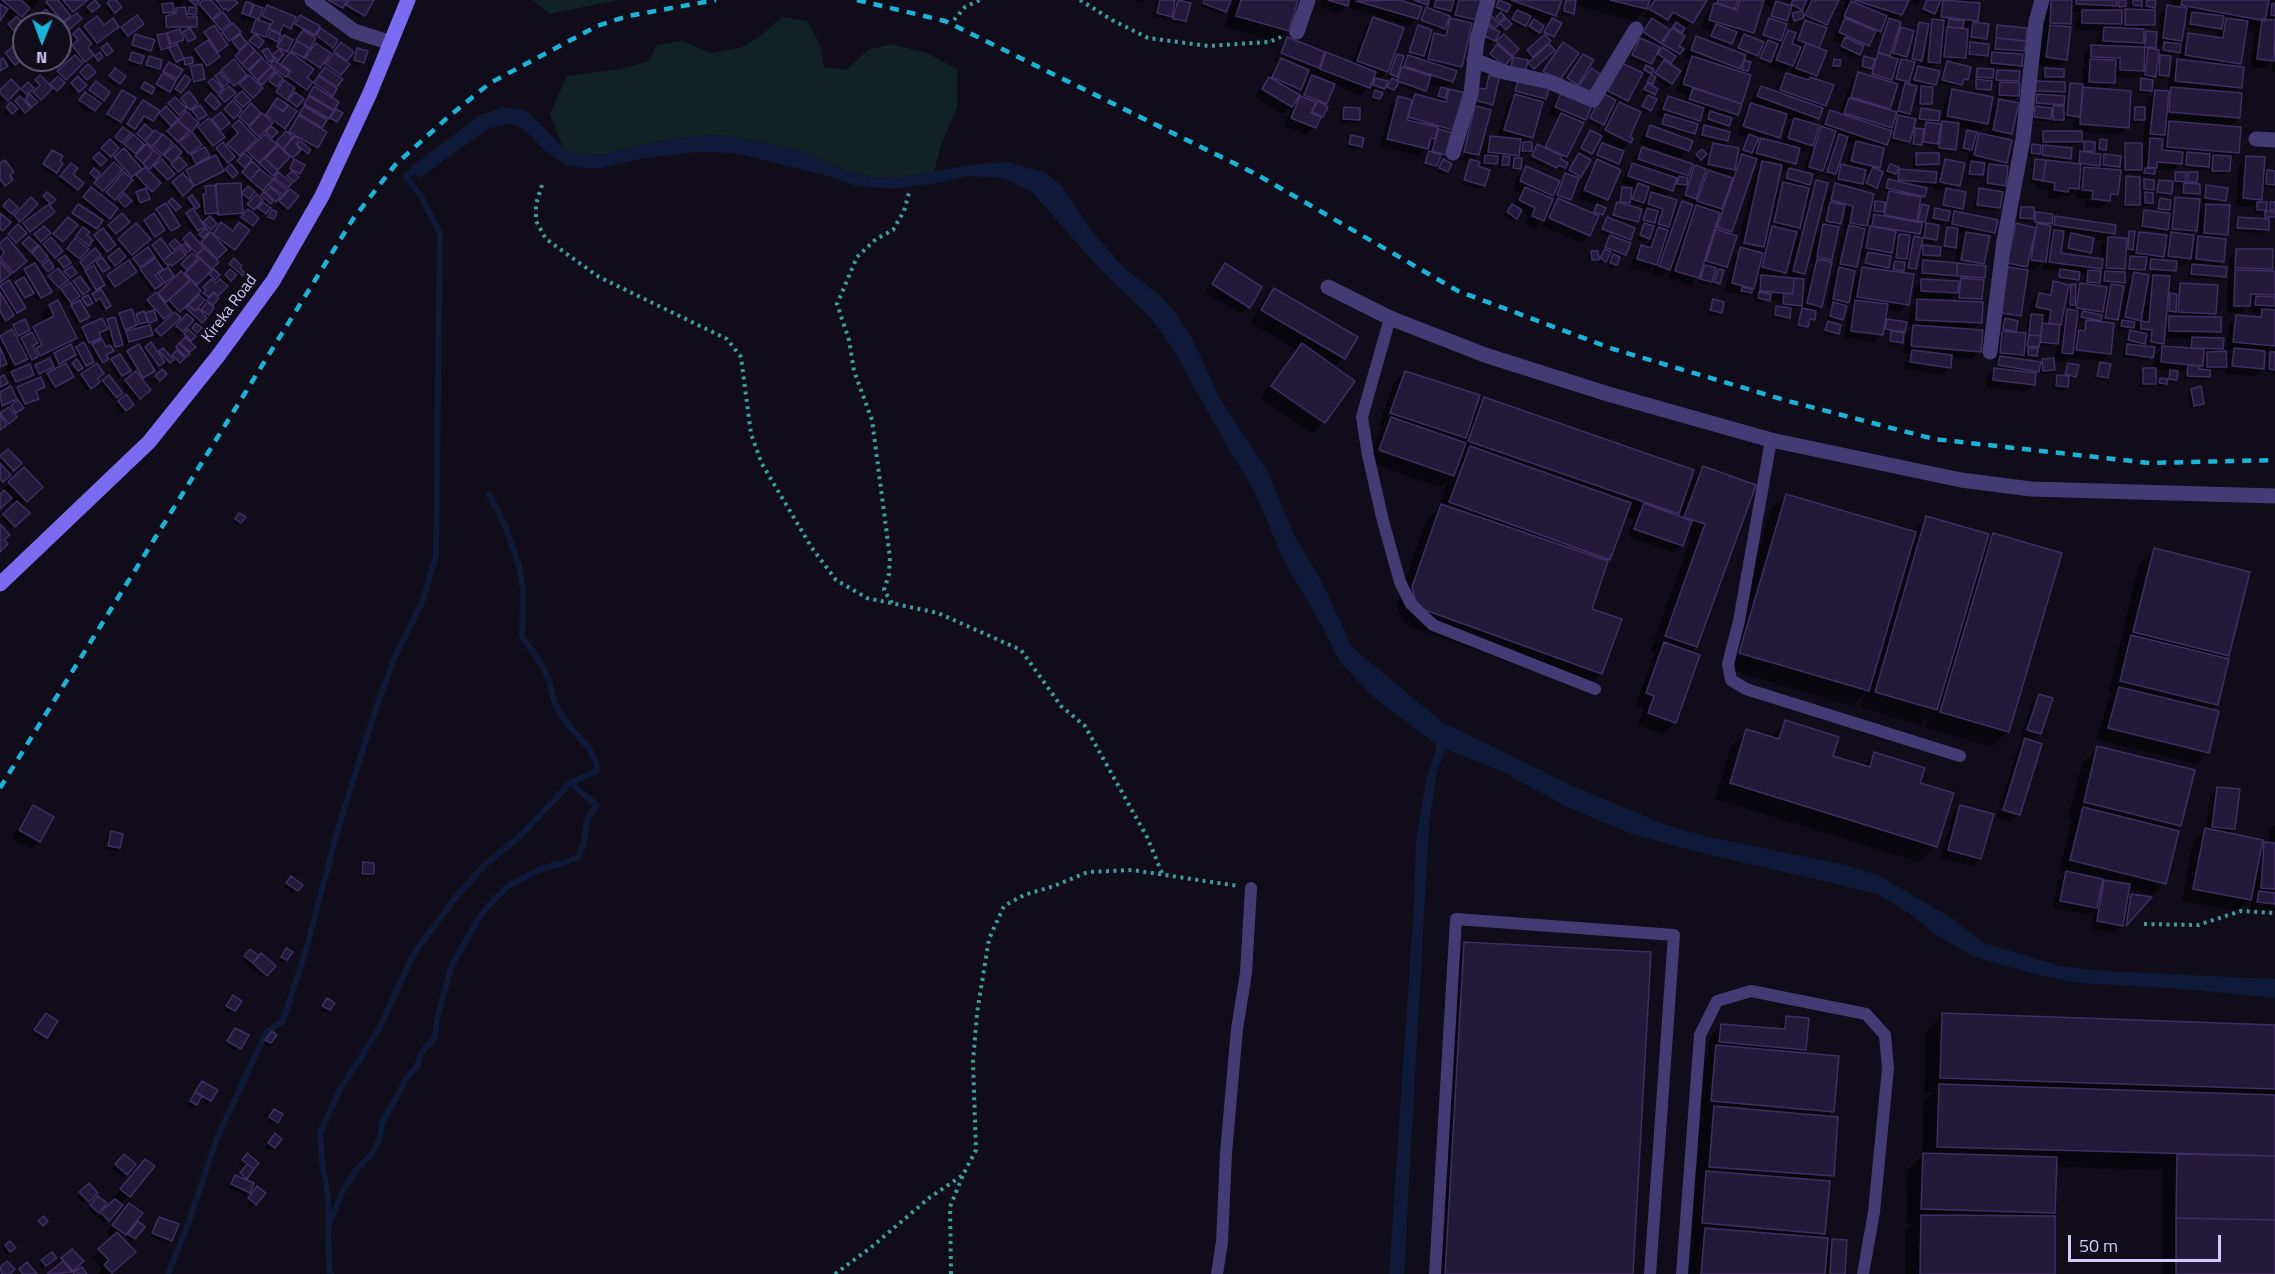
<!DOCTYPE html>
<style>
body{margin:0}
#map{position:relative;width:2275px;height:1274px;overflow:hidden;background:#100c1a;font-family:"Titillium Web",sans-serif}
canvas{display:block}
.north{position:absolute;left:12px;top:12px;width:60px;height:60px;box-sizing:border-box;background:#100c1a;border:2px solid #5e5874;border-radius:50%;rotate:181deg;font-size:16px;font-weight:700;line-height:24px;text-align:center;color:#d4cafa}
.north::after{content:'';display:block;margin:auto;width:21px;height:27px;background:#16b5da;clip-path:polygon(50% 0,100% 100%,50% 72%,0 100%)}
.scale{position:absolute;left:2068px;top:1235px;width:153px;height:27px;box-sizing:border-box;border:3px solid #d4cafa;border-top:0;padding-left:8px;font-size:18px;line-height:21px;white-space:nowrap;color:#d4cafa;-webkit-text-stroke:4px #100c1a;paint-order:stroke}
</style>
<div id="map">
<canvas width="2275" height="1274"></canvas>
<div class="north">N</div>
<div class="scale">50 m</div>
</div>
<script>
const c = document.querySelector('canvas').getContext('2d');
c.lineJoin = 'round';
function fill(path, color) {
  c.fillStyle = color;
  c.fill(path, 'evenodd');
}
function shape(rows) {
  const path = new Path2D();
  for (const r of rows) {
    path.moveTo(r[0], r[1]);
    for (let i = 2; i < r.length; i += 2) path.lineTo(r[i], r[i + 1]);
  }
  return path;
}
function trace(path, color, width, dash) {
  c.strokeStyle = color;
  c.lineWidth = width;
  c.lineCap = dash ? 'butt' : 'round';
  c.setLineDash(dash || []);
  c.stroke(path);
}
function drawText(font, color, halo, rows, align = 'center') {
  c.font = font + ' "Titillium Web",sans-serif';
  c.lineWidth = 4.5;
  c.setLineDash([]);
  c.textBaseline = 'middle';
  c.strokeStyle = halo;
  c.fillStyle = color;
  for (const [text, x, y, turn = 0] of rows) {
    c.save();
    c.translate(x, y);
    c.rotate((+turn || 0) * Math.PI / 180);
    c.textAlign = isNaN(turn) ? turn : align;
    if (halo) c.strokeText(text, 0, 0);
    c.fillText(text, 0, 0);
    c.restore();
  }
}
const green = shape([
 [533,0,617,0,550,14],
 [782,17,807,21,820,44,824,67,846,70,868,50,890,44,927,53,957,69,957,108,941,145,934,172,897,178,870,177,840,168,807,153,763,142,719,135,694,136,656,142,604,154,582,155,563,148,550,114,567,76,620,69,649,61,657,45,682,41,711,53,743,47,764,33]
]);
const water = shape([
 [503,107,525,110,545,128,563,148,582,155,604,154,656,142,694,136,719,135,763,142,807,153,840,168,870,177,897,178,975,164,1009,162,1046,173,1062,186,1091,230,1124,268,1160,295,1174,311,1192,338,1219,397,1267,470,1295,537,1320,578,1352,647,1442,722,1573,786,1666,825,1709,837,1846,865,1880,876,1953,919,1981,942,2060,966,2105,971,2275,979,2275,998,2184,989,2079,983,2038,975,1974,957,1935,934,1913,916,1878,894,1694,851,1632,834,1567,807,1503,772,1446,749,1437,771,1429,826,1404,1274,1389,1274,1414,903,1416,840,1426,780,1437,745,1371,695,1340,662,1323,628,1283,559,1255,492,1227,446,1172,347,1149,316,1097,266,1033,193,1003,178,967,176,943,182,896,189,856,186,828,176,734,153,698,152,639,159,601,168,584,168,566,165,544,150,524,129,510,124,489,128,420,178,410,168,479,116]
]);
const shadow = shape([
 [0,0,18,0,28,8,17,19,23,25,12,35,6,28,12,22,2,14,0,18],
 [26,0,39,0,32,8,25,1],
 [50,0,86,0,59,24,31,24,47,10,43,6],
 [113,0,120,7,111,15,105,7],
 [158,0,170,0,167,5,172,5,172,13,176,9,185,13,190,8,186,5,188,0,197,0,191,8,195,14,191,18,195,26,163,26,163,21,169,15,160,15,159,8,164,4,158,2],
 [173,0,185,0,181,7,172,4],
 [205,0,209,0,212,4,216,0,233,0,236,3,223,15,226,26,217,33,220,36,233,25,235,35,215,53,215,60,202,69,204,79,200,82,191,84,188,71,191,68,201,66,192,53,206,43,201,36,213,27,211,24,224,13,219,11,208,21,197,8],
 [251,0,269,0,265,6,294,18,290,28,282,35,280,34,273,45,265,41,266,38,263,37,260,40,262,41,254,51,259,56,267,50,272,58,278,52,275,51,284,37,286,51,275,62,280,66,288,56,302,33,293,28,300,17,314,34,311,37,312,41,318,33,332,47,327,52,329,53,319,67,315,71,312,68,305,79,310,83,298,97,296,106,284,128,280,131,268,122,267,124,276,132,269,140,275,145,298,119,304,109,301,108,313,89,311,87,337,47,352,52,344,62,348,64,337,77,335,89,329,97,337,102,329,116,336,110,336,121,333,124,325,120,319,129,325,133,317,147,309,155,306,153,303,156,298,152,289,161,286,158,275,170,286,180,291,174,288,172,295,161,299,173,282,194,267,206,269,208,262,216,256,212,263,203,260,201,249,212,257,219,226,256,222,253,215,260,217,262,194,286,196,294,200,298,204,294,200,291,210,282,207,279,214,272,218,275,212,281,216,285,221,282,230,271,227,268,234,260,238,268,243,273,238,278,235,275,215,297,217,298,210,306,205,318,197,326,200,328,188,342,194,347,176,365,171,361,166,365,163,362,155,368,148,358,146,359,153,371,141,380,146,393,136,401,122,385,135,373,125,355,128,352,142,352,146,348,158,354,163,350,171,359,176,353,174,351,184,341,181,338,197,325,192,320,178,334,174,330,188,316,183,312,193,300,192,299,175,314,179,318,156,339,153,335,176,314,172,310,160,322,156,318,148,324,151,335,148,338,126,344,123,336,130,329,122,332,117,318,120,315,133,319,136,316,151,312,144,305,156,294,157,296,182,272,179,269,191,255,188,251,167,269,169,279,151,291,138,274,149,263,148,261,111,290,104,280,161,240,167,248,170,245,179,245,170,253,172,255,183,246,181,244,190,235,195,240,205,231,202,227,194,234,183,217,192,211,185,202,192,197,198,205,192,211,202,225,212,216,202,217,200,199,203,196,202,191,206,187,214,188,217,186,240,197,248,188,253,192,245,202,240,198,241,212,234,220,213,222,215,224,196,242,199,245,222,224,232,232,241,223,239,221,248,211,245,208,257,196,260,199,269,190,264,187,259,193,240,177,243,173,235,165,264,137,261,134,231,163,230,161,224,166,213,153,223,144,225,147,232,141,225,135,251,105,264,118,278,99,274,96,284,81,281,79,272,89,267,85,275,75,272,72,258,86,260,88,239,109,240,110,218,131,219,140,209,148,195,131,211,122,232,103,242,93,237,89,249,78,246,75,227,90,233,93,211,112,203,104,211,95,206,87,233,62,232,60,245,48,235,52,229,46,240,36,248,44,254,37,249,35,253,22,240,17,243,7,247,4,261,9,259,15,266,8],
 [314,39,318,43,302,63,299,60],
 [271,60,274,63,269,67,266,64],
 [226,84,229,88,216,100,212,96],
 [291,91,294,94,285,105,282,103],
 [273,146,276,149,265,161,262,158],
 [195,259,198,262,184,276,182,273],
 [162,267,165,271,156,278,154,275],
 [203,300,206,304,200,312,195,308],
 [135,325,137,330,129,332],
 [312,0,345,0,334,15],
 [349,0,372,0,360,18,344,9],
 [1131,0,1145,0,1142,3],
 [1158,0,1190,0,1187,3,1185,21,1181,24,1171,22,1173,14,1167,19,1154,17],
 [1203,0,1229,0,1222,14,1201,7],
 [1233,0,1296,0,1288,30,1276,42,1225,27],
 [1321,0,1348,0,1347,5,1339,13,1319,7],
 [1351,0,1410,0,1424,5,1424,2,1419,0,1428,0,1426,4,1419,11,1417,19,1409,26,1349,8],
 [1431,0,1480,0,1475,19,1471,23,1460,66,1455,71,1451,82,1444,89,1444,96,1450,90,1465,94,1445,155,1441,158,1438,157,1432,169,1423,166,1435,137,1419,156,1380,147,1391,106,1399,98,1410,101,1415,95,1435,101,1441,88,1426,83,1421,93,1396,84,1389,93,1385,90,1389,84,1396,82,1399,72,1392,79,1388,78,1394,59,1398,56,1399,66,1409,56,1407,55,1414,30,1418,27,1426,43,1434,35,1441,36,1442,32,1419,23,1423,12,1426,9,1428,10],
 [1452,8,1450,18,1444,16],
 [1501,0,1560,0,1555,15,1551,19,1559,24,1546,43,1552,50,1530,71,1526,67,1532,62,1525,54,1544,37,1542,36,1549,24,1529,16,1522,28,1511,23,1502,32,1498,28,1506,20,1510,23,1516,12,1507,9,1491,30,1493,40,1490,44,1480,38,1484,25,1494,20,1501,14,1494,11],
 [1566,0,1648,0,1646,9,1634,21,1574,5,1572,13,1569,16,1561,15],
 [1653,0,1705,0,1692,22,1679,34,1677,46,1682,49,1669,64,1679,71,1671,84,1667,87,1654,78,1649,85,1654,94,1650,97,1650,110,1647,113,1640,109,1649,96,1642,93,1650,78,1642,74,1647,66,1630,59,1640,40,1652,45,1652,43,1641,36,1651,21,1643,17],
 [1666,20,1675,25,1670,32,1660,26],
 [1663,40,1660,48,1663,49,1656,58,1662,63,1653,77,1648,75,1650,73,1647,67,1651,63,1656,46],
 [1714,0,1776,0,1788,5,1788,2,1784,0,1805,0,1796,14,1803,12,1809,0,1837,0,1822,28,1817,49,1816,75,1812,79,1832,86,1825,106,1811,124,1815,133,1817,134,1823,119,1831,111,1839,114,1851,82,1858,74,1870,78,1873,65,1867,71,1859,69,1861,61,1865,58,1875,60,1885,25,1882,25,1880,31,1855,58,1838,50,1841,44,1832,40,1840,25,1838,24,1846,0,1906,0,1900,14,1894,21,1896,34,1901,29,1906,56,1902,60,1897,57,1891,79,1887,83,1893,85,1898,64,1901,60,1909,62,1916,27,1920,24,1928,25,1934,21,1935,11,1930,17,1921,12,1927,0,1940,0,1936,8,1943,0,1972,0,1969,4,1977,20,1973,24,1985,38,1979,44,1987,55,1984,59,1965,57,1957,65,1966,79,1958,87,1940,83,1944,65,1937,64,1930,70,1935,84,1932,87,1931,104,1927,107,1917,107,1918,91,1923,86,1912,83,1915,71,1918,67,1921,68,1922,59,1917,64,1913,63,1908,81,1905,85,1897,83,1886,111,1895,114,1902,89,1905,85,1909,114,1905,118,1910,135,1916,130,1922,131,1926,123,1917,122,1918,113,1921,110,1938,120,1934,124,1940,125,1945,98,1953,90,1989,112,2000,101,2011,133,2004,140,2006,162,2001,167,2004,185,2001,189,1984,186,1987,167,1983,166,1982,175,1978,178,1967,177,1968,166,1970,164,1967,163,1969,153,1960,151,1964,135,1970,129,1957,127,1955,149,1951,153,1936,151,1937,147,1919,145,1917,148,1911,147,1912,139,1905,145,1890,141,1895,123,1887,131,1885,144,1881,149,1878,167,1875,170,1875,187,1872,190,1863,187,1869,174,1864,173,1862,183,1858,187,1835,182,1838,171,1831,177,1825,175,1836,138,1832,136,1822,170,1814,178,1811,177,1809,184,1804,189,1809,190,1817,182,1813,237,1825,225,1823,224,1827,208,1824,208,1828,193,1836,185,1872,195,1866,224,1876,214,1871,214,1872,206,1876,202,1881,203,1890,192,1883,191,1885,184,1888,180,1895,182,1896,174,1899,170,1936,174,1938,168,1945,160,1958,185,1953,191,1961,208,1957,213,1994,232,1988,238,1983,264,1980,267,1983,277,1980,281,1981,299,1976,303,1980,322,1972,331,1980,351,1972,359,1951,357,1949,367,1942,375,1904,369,1905,362,1945,368,1945,365,1905,359,1910,354,1904,353,1906,334,1913,327,1909,327,1910,308,1919,299,1913,299,1914,288,1922,280,1959,282,1962,279,1919,276,1920,265,1923,262,1954,264,1959,241,1965,235,1956,234,1954,247,1951,250,1939,249,1938,255,1935,259,1917,257,1915,269,1912,272,1905,271,1906,267,1899,274,1908,304,1900,312,1885,310,1883,325,1887,320,1904,331,1901,334,1902,342,1898,346,1887,344,1889,336,1892,333,1882,332,1874,342,1844,338,1848,309,1852,305,1850,304,1852,293,1849,293,1848,302,1843,306,1842,319,1838,322,1827,320,1830,308,1826,307,1832,277,1837,272,1834,271,1842,235,1845,231,1843,231,1846,214,1842,213,1839,224,1835,228,1831,259,1827,263,1821,306,1804,329,1796,328,1802,303,1797,308,1790,308,1788,317,1785,320,1772,318,1773,311,1777,307,1781,308,1781,301,1769,300,1765,303,1755,302,1756,298,1753,298,1754,286,1747,296,1725,291,1733,257,1739,251,1737,250,1739,243,1759,248,1759,245,1739,240,1755,170,1761,164,1754,162,1731,231,1727,234,1726,267,1716,286,1712,285,1714,278,1707,285,1698,282,1700,274,1690,285,1668,278,1671,267,1661,277,1652,274,1655,264,1648,272,1630,267,1634,255,1642,247,1647,248,1651,236,1645,242,1637,239,1644,224,1641,223,1644,213,1639,211,1633,224,1617,220,1616,222,1629,239,1626,243,1625,254,1622,258,1618,256,1615,265,1612,268,1608,267,1615,255,1609,253,1602,264,1595,261,1589,263,1588,256,1592,253,1597,252,1598,262,1605,251,1603,250,1610,237,1600,233,1604,222,1607,219,1610,220,1614,207,1618,203,1620,192,1623,189,1631,199,1635,188,1621,183,1634,157,1642,149,1688,175,1696,167,1702,169,1703,165,1730,170,1730,167,1704,162,1705,155,1697,162,1694,159,1702,151,1704,153,1716,142,1699,138,1701,130,1704,127,1726,141,1721,146,1734,164,1744,155,1740,153,1746,137,1737,134,1744,112,1751,105,1753,95,1761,88,1775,93,1778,82,1786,74,1789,75,1795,62,1784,73,1769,67,1773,58,1767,64,1758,61,1768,41,1761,39,1773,8,1762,3,1752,33,1748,37,1757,55,1753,59,1744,55,1739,67,1745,62,1747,70,1743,74,1749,76,1736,115,1728,125,1724,129,1705,123,1708,115,1701,113,1694,124,1694,133,1691,136,1660,127,1663,118,1657,116,1660,105,1668,98,1684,103,1686,95,1676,92,1685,65,1690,60,1684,58,1689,46,1696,38,1735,53,1740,39,1733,37,1727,47,1709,39,1713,31,1702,27,1706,13,1712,7],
 [1789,14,1791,16,1789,18,1790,23,1799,21,1798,23,1803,25,1796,35,1788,32,1779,41,1785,25,1782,24],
 [1942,25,1946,25,1945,31,1941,35],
 [1967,28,1970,28,1969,40,1978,41,1978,44,1970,43,1965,48],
 [1895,115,1900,116,1892,123],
 [1785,117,1794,120,1787,127,1781,145,1773,143,1779,137],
 [1990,120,1986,136,1979,135,1973,141,1976,130,1979,131],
 [1845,141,1855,144,1849,151,1845,166,1842,165,1836,171],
 [1811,145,1803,173,1788,169,1794,163,1798,151,1803,152],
 [1780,169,1787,171,1783,181,1785,182,1775,193],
 [1733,170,1730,179,1725,177],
 [1692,171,1689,179,1684,179],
 [1688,182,1683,199,1693,202,1691,206,1682,203,1672,213,1664,197,1673,187,1682,188],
 [1911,184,1934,186,1933,189,1944,191,1940,210,1936,210,1932,213,1930,222,1943,224,1946,221,1948,210,1956,212,1947,220,1942,248,1924,247,1918,253,1921,241,1932,243,1936,239,1927,225,1923,228,1922,239,1915,238,1924,222,1922,206,1917,211,1919,200,1923,196],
 [1646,192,1652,194,1644,202,1641,211,1625,206,1629,202,1640,205],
 [1951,219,1954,219,1952,232,1949,231],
 [1800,226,1798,234,1793,233],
 [1813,238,1815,238,1810,264,1814,265,1810,269,1803,302,1801,301,1797,280,1803,273],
 [1893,238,1896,239,1893,261,1896,261,1892,266,1891,272,1884,271,1888,267,1886,257,1890,252],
 [1858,255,1865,257,1864,266,1852,278,1851,271,1855,267],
 [1908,256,1906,264,1901,263],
 [1789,268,1786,279,1779,278],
 [1756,274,1763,276,1753,286],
 [1957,292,1956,302,1947,302],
 [1912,0,1921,0,1916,6,1910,3],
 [2051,0,2125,0,2120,17,2126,11,2130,11,2131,0,2141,0,2140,6,2135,11,2143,11,2145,0,2154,0,2153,7,2149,11,2154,24,2151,28,2142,28,2142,37,2147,32,2158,33,2160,14,2168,7,2172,7,2173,0,2275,0,2275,72,2272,72,2273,59,2264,68,2250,67,2255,30,2252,32,2245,31,2240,63,2236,67,2240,88,2234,94,2238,118,2229,127,2237,152,2229,160,2229,171,2225,174,2209,174,2210,164,2204,170,2184,168,2184,161,2181,161,2173,171,2154,169,2150,176,2142,176,2141,168,2137,173,2122,173,2123,148,2126,145,2140,150,2149,142,2143,141,2148,99,2156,91,2168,93,2172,88,2168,88,2170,73,2164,79,2156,78,2156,74,2149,81,2151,90,2147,94,2137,93,2143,69,2134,78,2114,77,2114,82,2105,90,2127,127,2120,135,2081,132,2081,142,2077,145,2050,145,2050,147,2069,159,2064,164,2076,165,2077,156,2081,152,2082,146,2085,142,2093,147,2100,141,2104,149,2100,152,2099,162,2105,156,2119,166,2114,171,2117,194,2101,208,2085,207,2086,200,2106,202,2108,199,2075,198,2076,190,2069,196,2063,195,2059,199,2047,198,2048,190,2036,188,2037,184,2030,182,2032,164,2035,160,2039,161,2040,152,2035,157,2028,156,2029,149,2032,146,2039,152,2045,145,2040,145,2040,136,2044,132,2073,132,2074,119,2064,118,2059,123,2051,123,2050,117,2046,121,2031,120,2032,111,2037,107,2033,106,2034,99,2039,94,2032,94,2042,83,2042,73,2046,69,2062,77,2059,80,2044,80,2044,83,2063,91,2058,97,2063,105,2059,108,2065,114,2067,88,2070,84,2082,85,2083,68,2087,64,2084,64,2084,54,2092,46,2096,46,2097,37,2103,31,2075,30,2075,20,2082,12,2070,12,2070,23,2065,28,2066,59,2058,67,2039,65,2042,34,2046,30,2043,30,2044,6],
 [2116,4,2116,12,2109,12],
 [2184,19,2188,20,2187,27,2218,32,2217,39,2189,34,2181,42,2180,46,2176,45,2180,40],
 [2123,21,2123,29,2114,29],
 [2143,41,2143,48,2136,48],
 [2155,45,2161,46,2160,53,2175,55,2180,50,2178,60,2168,70,2161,57,2156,62,2151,50],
 [2165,120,2172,120,2164,128],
 [2101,162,2100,170,2094,169],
 [2080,167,2086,167,2079,174],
 [95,2,98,5,87,14,85,11],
 [96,18,104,27,117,27,88,50,89,58,52,93,49,90,21,115,16,109,8,116,3,111,11,104,20,98,24,103,37,90,34,87,23,97,19,93,28,84,30,87,40,77,49,87,57,78,54,76,75,57,70,50,60,59,60,44,69,51,76,44,70,38],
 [1374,18,1403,29,1386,72,1378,80,1384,88,1375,102,1371,100,1377,91,1368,88,1361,95,1333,84,1323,106,1322,116,1307,135,1284,126,1292,105,1283,114,1255,97,1278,63,1274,61,1280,47,1287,39,1351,64,1366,26],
 [1282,46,1285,46,1279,61,1276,60],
 [1306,74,1313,76,1305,85,1301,92,1324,101,1324,104,1295,94,1299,89],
 [1373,77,1376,78,1369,86],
 [1530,25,1539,32,1535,35,1527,30],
 [138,27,124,38,118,31,122,28],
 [1998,27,2024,51,2019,56,2021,65,2017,69,1988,66,1989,57,1992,53,1994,30],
 [189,30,190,41,185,44,182,40,168,46,165,50,157,52,154,40,158,36,166,36,168,34,181,36],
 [136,36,150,50,146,54,129,48],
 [1504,36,1517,49,1504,65,1487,58,1496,48,1494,45],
 [24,39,24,56,10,68,8,64,0,71,0,61,3,59,2,58],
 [1563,44,1545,98,1540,103,1531,137,1525,144,1530,151,1527,154,1518,154,1513,159,1521,160,1520,169,1516,172,1511,171,1512,163,1508,163,1504,168,1499,168,1500,162,1496,161,1492,167,1481,166,1482,146,1490,137,1497,138,1508,103,1516,95,1513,94,1516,82,1519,79,1537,79],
 [107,45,108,54,94,63,93,60],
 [176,46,183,61,184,60,191,63,188,66,182,68,180,60,172,65,167,52],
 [358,49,363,62,359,66,351,63,354,53],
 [132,54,140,63,136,67,127,64],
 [149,58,158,68,155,72,143,68],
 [1580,59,1577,84,1573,87,1565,82],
 [27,60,45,60,31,70,24,63],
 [1835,61,1839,66,1835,69,1831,69],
 [88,66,94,72,75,94,68,87],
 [166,67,181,70,165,94,154,88,147,97,139,92,142,87,153,88],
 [1978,70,1991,74,1987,82,1990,90,1986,93,1973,92,1974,84,1977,80,1974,80,1974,73],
 [1997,71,2018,80,2013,85,2018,95,2014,99,1996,98,1997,87,2001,83,1993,83,1994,75],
 [1615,72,1627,100,1623,105,1630,142,1621,151,1618,163,1613,168,1607,199,1599,207,1602,214,1597,217,1589,235,1581,243,1542,226,1547,216,1535,228,1525,223,1529,216,1520,212,1513,221,1504,216,1521,193,1513,189,1519,175,1527,168,1560,183,1576,159,1588,161,1577,179,1569,199,1565,203,1592,215,1598,206,1578,198,1590,169,1599,160,1595,158,1599,148,1602,144,1616,149,1617,147,1598,138,1587,156,1579,152,1591,132,1599,136,1607,120,1599,127,1588,122],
 [1612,105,1616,107,1608,115],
 [1556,185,1559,186,1554,198,1559,200,1546,212,1549,199],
 [112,73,119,83,116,86,107,80],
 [1489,77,1492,104,1488,107,1471,104,1484,90,1486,80],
 [182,80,180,92,176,95,172,93],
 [92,86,103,100,90,114,77,104],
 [18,88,3,103,0,100,0,92],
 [1562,93,1585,119,1580,123,1566,156,1561,161,1564,167,1561,171,1555,168,1552,170,1529,159,1537,146,1542,148,1558,118,1549,114,1554,101],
 [189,94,193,106,186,112,184,109,175,118,178,122,186,113,189,116,200,107,202,118,196,122,197,123,186,134,185,133,174,144,172,143,147,171,159,183,147,195,149,199,145,202,136,206,133,197,144,190,132,178,110,203,109,218,105,221,80,201,114,164,112,161,124,150,122,148,133,136,135,138,145,126,163,137,170,131,157,117,175,99,179,103],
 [142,144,145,146,138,155,136,154],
 [120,171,123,174,102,198,98,194],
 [119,95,120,121,116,124,105,118],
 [140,105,157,112,148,124,141,119,117,148,96,168,91,163,123,129],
 [1345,108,1358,119,1355,123,1340,122,1341,112],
 [1476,108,1478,155,1471,161,1483,185,1480,189,1461,183,1470,162,1457,159,1468,116],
 [1471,115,1474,115,1463,159,1460,159],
 [2136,109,2143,119,2140,123,2132,123,2132,112],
 [1651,127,1687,150,1680,158,1640,144,1643,135],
 [1352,137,1361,146,1357,150,1347,147,1348,141],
 [180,143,197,148,185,157,181,152,168,164,180,159,182,168,163,182,152,170],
 [204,149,208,156,201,164,215,157,223,173,221,171,214,178,179,198,169,186,193,168,188,158],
 [49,155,56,172,53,175,41,168],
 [1916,155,1938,163,1934,167,1913,168,1913,158],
 [2247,157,2262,178,2268,172,2275,173,2275,188,2261,186,2260,199,2256,204,2266,204,2266,208,2270,204,2275,207,2274,217,2268,220,2267,229,2264,233,2234,231,2235,222,2239,218,2262,220,2265,213,2254,213,2254,207,2236,206,2239,165],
 [1443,161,1447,172,1444,175,1437,172],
 [0,165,8,175,8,183,1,188],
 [1890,165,1895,174,1892,177,1884,175],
 [68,168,71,175,81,183,74,192,58,180],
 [94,170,98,173,91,181,88,178],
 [226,170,233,177,229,180,223,173],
 [2176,173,2184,178,2189,174,2196,182,2193,185,2198,194,2192,200,2197,214,2206,205,2227,234,2221,240,2223,261,2216,267,2224,276,2221,280,2188,277,2189,269,2191,266,2189,266,2190,259,2182,266,2175,265,2175,270,2171,274,2152,273,2152,263,2149,263,2148,272,2148,263,2145,262,2144,270,2139,275,2146,283,2153,276,2167,299,2172,295,2172,292,2180,284,2215,313,2209,319,2220,332,2212,339,2222,349,2218,353,2225,359,2233,350,2227,350,2229,324,2237,316,2254,318,2260,313,2248,312,2249,305,2241,313,2227,313,2228,279,2232,275,2228,275,2229,258,2237,250,2271,261,2275,257,2275,373,2266,372,2267,357,2272,352,2272,347,2264,353,2262,368,2255,376,2225,374,2226,366,2222,370,2209,370,2209,377,2205,380,2184,379,2185,372,2176,371,2176,379,2172,383,2166,382,2162,387,2157,386,2157,383,2160,380,2166,380,2167,375,2171,371,2155,370,2155,384,2151,387,2140,387,2140,373,2143,369,2154,369,2155,355,2163,348,2188,350,2189,342,2191,339,2163,339,2163,343,2155,351,2153,350,2152,357,2148,360,2123,357,2124,349,2129,344,2125,343,2127,335,2130,332,2134,333,2134,329,2130,331,2118,330,2118,325,2127,282,2136,273,2127,272,2130,253,2124,252,2123,269,2118,273,2123,282,2119,287,2116,320,2113,323,2109,354,2102,361,2068,358,2064,362,2053,360,2053,369,2050,373,2040,373,2039,369,2034,374,2033,385,2025,392,1986,387,1987,377,1995,369,1997,360,1993,360,1995,340,2003,333,2001,332,2003,322,1994,320,2008,233,2016,225,2033,229,2037,226,2032,225,2033,218,2029,222,2018,221,2018,212,2022,208,2032,218,2036,214,2050,223,2055,218,2114,233,2108,238,2126,240,2130,232,2133,240,2139,233,2165,237,2166,230,2163,232,2139,229,2141,215,2145,211,2156,213,2157,203,2160,200,2169,204,2176,198,2180,199,2181,188,2184,185,2171,184,2170,193,2167,196,2158,196,2160,183,2157,183,2172,183,2173,177],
 [2198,229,2197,239,2191,245,2190,236],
 [2062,234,2070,235,2065,251,2086,255,2090,252,2093,239,2106,241,2101,246,2100,260,2059,255],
 [2043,262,2042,269,2060,271,2057,280,2074,282,2078,274,2085,275,2084,285,2081,284,2074,291,2072,285,2066,291,2054,283,2046,291,2045,295,2039,294,2032,302,2029,314,2032,315,2028,319,2026,335,2012,334,2015,331,2014,321,2020,315,2022,271,2025,268,2036,269],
 [2273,266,2273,272,2267,272],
 [2102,279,2101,284,2112,285,2108,289,2105,306,2102,306,2092,286,2092,284,2097,284],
 [2066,291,2068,292,2067,308,2070,308,2061,318],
 [2105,308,2102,323,2097,323,2103,317,2098,316],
 [2165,314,2171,315,2171,318,2165,323],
 [2041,316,2044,317,2042,329],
 [2076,316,2079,317,2079,320,2087,321,2074,338],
 [2057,343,2055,360,2042,360,2040,363,2017,360,2023,354,2023,348,2029,349,2025,353,2025,358,2032,358,2035,355,2038,345,2054,346],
 [2203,351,2209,352,2202,358],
 [2204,363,2204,371,2196,371],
 [2127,178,2139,187,2145,181,2152,190,2148,194,2152,202,2148,206,2142,206,2142,197,2147,193,2139,192,2138,205,2135,208,2123,208,2123,181],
 [2207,187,2225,200,2222,204,2202,202,2203,190],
 [1980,190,1999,208,1995,211,1974,208,1976,193],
 [290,191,296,197,284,211,277,205],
 [47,194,54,200,48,205,50,215,26,234,25,233,11,245,17,269,0,282,0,245,18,226,20,228,47,207,41,200],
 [124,195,130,201,121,209,116,204],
 [31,200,36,204,16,224,12,219],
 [172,200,179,207,171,214,175,229,167,234,164,229,151,239,141,225],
 [9,201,16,207,7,217,0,210],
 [75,209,101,220,92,232,70,217],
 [68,219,76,225,57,247,57,254,49,262,49,270,44,274,40,269,50,260,47,256,35,267,50,291,37,301,32,292,20,301,22,308,2,323,0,320,0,288,12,287,24,279,21,274,36,264,30,257],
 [125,225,112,236,106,229,109,226],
 [80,232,91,240,95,236,114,245,119,240,141,247,124,262,122,260,110,268,109,266,98,275,103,285,99,289,109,306,103,311,97,300,92,302,83,308,88,317,77,325,68,310,83,300,89,299,94,294,83,275,97,263,104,263,116,253,111,248,103,254,92,239,75,262,65,253],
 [35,235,46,237,27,254,20,248],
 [95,251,99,255,81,271,78,266],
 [64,257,66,266,58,272,62,276,65,272,72,276,54,290,46,280,59,269,55,264],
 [1225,265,1248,307,1241,314,1205,292,1218,273],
 [74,282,84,293,67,305,58,293],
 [1275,290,1344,358,1334,367,1324,421,1271,384,1297,350,1251,323,1263,302],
 [1713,301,1720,312,1717,316,1707,313,1710,304],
 [50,306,75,337,64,349,73,352,85,343,80,331,83,328,104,325,108,320,121,344,111,350,112,351,105,356,104,363,97,366,96,379,99,383,87,391,78,378,98,364,90,348,93,345,106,349,111,346,106,329,98,334,99,337,95,341,84,346,93,361,74,374,70,367,78,360,75,354,55,366,52,359,49,360,52,367,49,370,35,376,34,373,29,378,12,385,8,376,12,373,31,371,36,366,52,359,58,350,32,363,31,361,28,362,26,358,18,366,7,372,4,366,0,369,0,337,24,321,29,331,15,338,18,343,33,328,46,322,42,313],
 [1828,323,1840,326,1834,337,1822,334],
 [112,360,129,371,118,379,109,364],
 [2100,364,2107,377,2103,381,2095,379,2097,367],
 [2068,365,2075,376,2071,379,2067,378,2066,387,2063,390,2053,389,2054,380,2057,376,2063,377,2065,368],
 [162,371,165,374,156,384,153,380],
 [1405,372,1474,408,1484,398,1688,483,1703,468,1754,486,1696,647,1690,653,1675,722,1663,734,1638,725,1644,708,1635,705,1655,654,1650,652,1690,540,1684,538,1681,545,1674,553,1628,536,1634,519,1625,516,1590,610,1601,673,1585,689,1409,626,1401,618,1397,604,1426,521,1437,510,1448,480,1441,487,1368,462,1379,431,1384,427,1379,425,1393,384],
 [48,374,72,377,52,390,45,378],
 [103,381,118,396,113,400,100,384],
 [43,386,34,392,37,398,34,402,21,407,13,414,15,417,0,430,0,416,19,401,17,397,0,408,0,393,10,388,13,393,18,388],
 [1269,386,1322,424,1312,434,1261,398],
 [2191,390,2203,403,2199,407,2191,409,2188,394],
 [126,396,129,408,122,414,115,405],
 [8,451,20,463,0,483,0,459],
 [24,469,41,487,21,507,28,513,11,529,1,519,15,505,9,499,0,508,0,496,3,493,1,491],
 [1786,495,1912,532,1927,517,1985,543,1993,535,2008,731,1992,747,1925,728,1929,716,1920,725,1860,707,1864,694,1852,706,1724,668,1770,511],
 [236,518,240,522,237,525,233,523],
 [2154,550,2227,655,2223,659,2217,704,2210,711,2208,752,2196,764,2097,740,2108,700,2114,694,2109,692,2138,566],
 [2039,696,2040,733,2031,742,2019,814,2011,822,1996,818,1998,810,2016,816,2016,812,1999,807,2018,748,2026,739,2021,737,2032,704],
 [1785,722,1831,757,1862,766,1875,754,1919,784,1935,846,1919,862,1715,799,1731,747,1747,731,1769,738],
 [2098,748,2179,825,2174,831,2164,883,2152,895,2128,889,2126,901,2132,895,2149,898,2125,925,2124,923,2114,933,2091,929,2094,909,2088,915,2053,908,2058,881,2066,873,2059,871,2072,819,2068,818,2082,764],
 [2218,788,2234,829,2228,834,2260,849,2265,844,2268,844,2269,831,2275,825,2275,911,2250,910,2253,897,2238,911,2182,901,2193,842,2206,829,2210,796],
 [1961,806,1980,859,1972,866,1941,858,1953,814],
 [33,807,39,841,31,849,12,838,26,815],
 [112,833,119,848,116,851,106,849,108,836],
 [363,864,372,874,369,877,360,877,360,867],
 [288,881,300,885,293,893,284,887],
 [1465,943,1632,1274,1431,1274,1449,959],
 [250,951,273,966,263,978,242,960],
 [283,954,286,959,283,963,279,960],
 [230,1001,239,1001,230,1014,224,1010],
 [324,1003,329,1009,325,1013,320,1010],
 [46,1015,46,1037,43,1040,32,1034],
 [1942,1015,2275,1026,2275,1274,2162,1274,2162,1170,2055,1167,2054,1212,2049,1217,2053,1274,1905,1274,1905,1232,1913,1224,1906,1224,1907,1171,1922,1156,1924,1101,1932,1093,1924,1093,1926,1031],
 [1787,1018,1804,1049,1800,1054,1832,1111,1826,1118,1832,1176,1825,1183,1823,1233,1818,1239,1826,1247,1832,1241,1844,1274,1687,1274,1690,1245,1695,1240,1686,1239,1691,1188,1696,1183,1693,1183,1698,1124,1704,1118,1696,1117,1701,1062,1708,1055,1710,1037,1722,1025,1775,1030],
 [235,1029,240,1048,236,1051,225,1045],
 [269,1036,270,1042,267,1046,263,1044],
 [202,1082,216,1091,207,1104,199,1099,192,1108,188,1105],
 [271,1114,276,1122,273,1125,267,1121],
 [272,1139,280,1139,270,1151,265,1147],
 [124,1156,134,1164,123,1177,113,1169],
 [244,1158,257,1163,243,1180,249,1192,245,1195,228,1188,232,1180,235,1177,238,1178,245,1168,239,1164],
 [138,1168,129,1196,105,1223,88,1209,90,1207,98,1216,101,1216,101,1213,117,1200,114,1197],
 [89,1185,96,1193,87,1201,85,1200,84,1204,77,1196],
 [254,1192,255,1204,252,1207,246,1202],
 [122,1213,125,1234,121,1238,133,1251,110,1274,98,1274,102,1268,92,1257,112,1238,106,1233],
 [159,1218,171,1240,168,1243,150,1236],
 [135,1227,143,1227,131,1242,126,1238],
 [6,1246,11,1252,6,1255,2,1249],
 [72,1251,82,1261,68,1274,49,1274,61,1265,59,1263],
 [42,1261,52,1261,42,1269,39,1264]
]);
const stream = shape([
 [329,1224,342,1192,357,1169,371,1155,380,1138,382,1123,408,1076,417,1067,422,1052,435,1037,437,1018,451,967,477,921,489,905,508,886,543,868,563,863,578,857,584,843,587,820,597,805,570,783],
 [168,1274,188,1224,217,1138,266,1033,283,1021,306,950,337,832,375,711,394,659,422,602,436,556,440,233,422,198,406,176,418,168],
 [331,1274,329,1271,328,1196,322,1162,320,1133,340,1089,379,1029,414,953,456,897,484,866,523,833,570,783,597,771,596,761,588,747,569,726,555,705,549,680,541,663,522,637,523,590,519,566,505,525,489,495]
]);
const building = shape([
 [2,0,21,0,30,8,22,17,2,0],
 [48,0,58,0,71,16,63,22,46,2,48,0],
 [63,0,88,0,73,12,63,0],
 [95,0,100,6,92,12,87,7,95,0],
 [110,0,116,0,122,7,115,13,107,3,110,0],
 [189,0,199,0,196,6,189,0],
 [203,0,211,0,221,11,212,19,199,4,203,0],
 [216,0,235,0,238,3,228,11,226,8,224,10,216,0],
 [328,0,347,0,343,8,328,0],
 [349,0,374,0,365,16,346,5,349,0],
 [1160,0,1175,0,1172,17,1157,13,1160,0],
 [1178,0,1191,3,1186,21,1173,19,1178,0],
 [1204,0,1231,0,1226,12,1203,3,1204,0],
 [1241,0,1298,0,1289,31,1236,16,1241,0],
 [1328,0,1349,0,1348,6,1328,0],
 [1400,0,1422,7,1418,19,1356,1,1400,0],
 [1414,0,1429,0,1428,5,1414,0],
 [1436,0,1454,0,1451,11,1434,7,1436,0],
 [1459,0,1481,0,1476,20,1455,15,1459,0],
 [1499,0,1511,5,1507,12,1496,7,1499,0],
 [1511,0,1562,0,1556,16,1511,0],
 [1566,0,1576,0,1574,14,1564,11,1566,0],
 [1610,0,1650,0,1647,9,1610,0],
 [1655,0,1707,0,1693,23,1673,12,1668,20,1649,9,1655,0],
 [1718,0,1738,0,1735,9,1717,3,1718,0],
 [1740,0,1764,0,1754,33,1709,20,1714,3,1737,10,1740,0],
 [1793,0,1807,0,1802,10,1791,4,1793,0],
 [1812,0,1839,0,1827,25,1805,15,1812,0],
 [1854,0,1909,0,1902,15,1854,0],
 [1927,0,1941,0,1935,14,1923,9,1927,0],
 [1943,0,1980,3,1978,21,1941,17,1943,0],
 [2051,0,2072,0,2071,24,2050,23,2051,0],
 [2076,0,2117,0,2117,6,2076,4,2076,0],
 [2119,0,2126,0,2126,6,2119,7,2119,0],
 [2133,0,2142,0,2142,6,2133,5,2133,0],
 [2147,0,2156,0,2155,8,2146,6,2147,0],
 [2182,0,2269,0,2265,21,2181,5,2182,0],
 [1776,1,1792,6,1787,21,1771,16,1776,1],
 [1851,1,1887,16,1881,32,1844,16,1851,1],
 [246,2,253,4,249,16,242,13,246,2],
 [173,3,174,12,163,13,162,4,173,3],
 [2272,3,2275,4,2275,16,2271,15,2272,3],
 [0,4,8,9,0,21,0,4],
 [254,5,263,8,259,19,250,16,254,5],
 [267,5,296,17,291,29,283,25,280,33,269,29,273,21,262,16,267,5],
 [2167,5,2187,8,2182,41,2163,38,2167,5],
 [185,7,187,17,197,17,197,27,166,27,166,16,176,13,176,8,185,7],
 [189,7,197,8,196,15,188,14,189,7],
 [1426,7,1450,16,1445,29,1421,20,1426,7],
 [46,9,58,24,31,24,39,16,43,20,45,18,41,13,46,9],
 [2125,9,2155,10,2155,25,2125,25,2125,9],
 [1517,10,1531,16,1526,26,1512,19,1517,10],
 [2082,10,2122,10,2122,24,2082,23,2082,10],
 [1803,11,1804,18,1794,21,1792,13,1803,11],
 [223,12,231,23,221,30,213,20,223,12],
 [1501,12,1505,17,1500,22,1496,17,1501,12],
 [2192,12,2224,16,2222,29,2190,24,2192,12],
 [77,13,82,19,60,37,60,26,77,13],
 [137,15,144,24,128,36,121,27,137,15],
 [300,15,320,26,315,35,295,24,300,15],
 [1491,15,1499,24,1494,29,1486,21,1491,15],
 [17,16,24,26,16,33,8,24,17,16],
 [97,16,104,25,113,18,119,27,97,43,84,26,97,16],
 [1373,17,1404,28,1388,72,1357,61,1373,17],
 [1450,18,1472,23,1462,67,1428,59,1434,33,1446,36,1450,18],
 [1506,18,1512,24,1506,30,1500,24,1506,18],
 [1552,18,1562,23,1554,37,1544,32,1552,18],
 [1652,18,1670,30,1661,43,1643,32,1652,18],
 [1769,18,1787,24,1781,41,1763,35,1769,18],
 [1845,18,1876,31,1869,46,1839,32,1845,18],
 [1889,18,1901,22,1890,56,1878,52,1889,18],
 [2226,18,2248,21,2241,64,2185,55,2188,33,2223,38,2226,18],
 [256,19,270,24,266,37,251,32,256,19],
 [1534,19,1544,26,1540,33,1529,26,1534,19],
 [1932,19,1944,20,1940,63,1928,62,1932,19],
 [1949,19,1964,21,1963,28,1948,27,1949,19],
 [2262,19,2275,20,2274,61,2257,59,2262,19],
 [1805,20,1827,28,1819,48,1798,40,1805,20],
 [1676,22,1685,28,1682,33,1673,27,1676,22],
 [1919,22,1929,24,1922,61,1912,59,1919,22],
 [1973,22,1989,24,1987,39,1971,37,1973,22],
 [233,23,241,32,229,41,222,32,233,23],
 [1716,24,1737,32,1732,44,1711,36,1716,24],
 [214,25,228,45,218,52,204,32,214,25],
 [1418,25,1432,30,1424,56,1409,52,1418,25],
 [1997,25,2027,28,2026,41,1996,38,1997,25],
 [2050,25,2071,27,2067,60,2046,57,2050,25],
 [1487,26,1500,32,1495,41,1482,35,1487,26],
 [1901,27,1914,31,1907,57,1893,53,1901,27],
 [1947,27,1968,29,1966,58,1944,57,1947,27],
 [2104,27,2144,29,2144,43,2103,41,2104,27],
 [79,28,92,44,88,47,94,55,85,62,72,45,78,40,73,34,79,28],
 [190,28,196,38,188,42,183,32,190,28],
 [321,28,338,40,333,48,316,35,321,28],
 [1672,28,1685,36,1679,46,1684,49,1680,54,1662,44,1672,28],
 [180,29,184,40,171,44,167,33,180,29],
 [271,30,281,35,278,42,268,37,271,30],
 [303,30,316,38,310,49,296,40,303,30],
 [1788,30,1796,33,1792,44,1801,47,1793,66,1776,60,1788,30],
 [2146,31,2157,32,2156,48,2145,47,2146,31],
 [167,33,170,47,161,50,157,35,167,33],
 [135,34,155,40,151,51,132,45,135,34],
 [240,34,247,43,239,50,232,41,240,34],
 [255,34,264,41,259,48,249,41,255,34],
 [1504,34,1519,49,1512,56,1496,41,1504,34],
 [1545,34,1551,41,1533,57,1527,50,1545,34],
 [1744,34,1764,42,1758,56,1738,48,1744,34],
 [284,35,293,40,287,52,277,47,284,35],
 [1696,36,1746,55,1740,69,1691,50,1696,36],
 [1287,37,1325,52,1319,68,1281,53,1287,37],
 [1845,37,1864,46,1860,55,1841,46,1845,37],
 [1640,38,1660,47,1652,64,1632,55,1640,38],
 [1996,38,2026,41,2025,51,1995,49,1996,38],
 [21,40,24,44,24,58,15,65,5,53,21,40],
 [62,40,71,51,57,62,55,60,60,60,60,42,62,40],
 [208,40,220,57,207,66,195,49,208,40],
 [1768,40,1778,44,1771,62,1760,58,1768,40],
 [297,41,309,48,304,58,291,51,297,41],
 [341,42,354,52,347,61,334,51,341,42],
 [1563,42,1579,53,1559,81,1543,71,1563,42],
 [1970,42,1989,44,1988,56,1969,54,1970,42],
 [2164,42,2181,44,2180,53,2163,50,2164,42],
 [107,43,113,51,107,56,101,48,107,43],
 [248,43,255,50,242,64,235,56,248,43],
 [316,43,331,53,320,68,305,58,316,43],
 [1806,43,1827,51,1817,76,1796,68,1806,43],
 [177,44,184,59,176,62,169,48,177,44],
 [1497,44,1512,57,1505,66,1490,54,1497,44],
 [1549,44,1555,50,1534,69,1528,63,1549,44],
 [2091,45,2145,47,2144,71,2120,70,2120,58,2091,57,2091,45],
 [1662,47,1676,56,1671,63,1658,54,1662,47],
 [268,48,274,59,269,62,262,51,268,48],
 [357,48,368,51,364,63,354,60,357,48],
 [2148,48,2159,50,2156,77,2145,75,2148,48],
 [279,49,284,54,278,61,272,55,279,49],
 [255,51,262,57,248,70,242,64,255,51],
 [100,52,103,57,98,61,95,56,100,52],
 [132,52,144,56,141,64,129,60,132,52],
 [290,52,314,69,307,78,313,82,307,90,287,76,291,71,281,64,290,52],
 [1326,52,1376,72,1370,88,1320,69,1326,52],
 [1992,52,2023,54,2022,66,1991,63,1992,52],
 [334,53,350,64,341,75,325,64,334,53],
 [1878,53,1898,59,1892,80,1872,74,1878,53],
 [1397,54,1404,56,1397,77,1390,74,1397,54],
 [1583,54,1594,60,1578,85,1567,78,1583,54],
 [75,55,83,63,66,80,57,71,75,55],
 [1408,55,1457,71,1453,82,1404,66,1408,55],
 [2160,55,2171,56,2169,76,2159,75,2160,55],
 [149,56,162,60,160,69,146,65,149,56],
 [1692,56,1751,75,1742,104,1683,84,1692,56],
 [1864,56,1875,59,1872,69,1862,66,1864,56],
 [192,57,193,63,185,65,184,58,192,57],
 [1513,57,1528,60,1525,74,1510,71,1513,57],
 [3,58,8,66,0,71,0,60,3,58],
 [262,58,271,67,257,80,249,71,262,58],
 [1281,58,1309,70,1301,90,1272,77,1281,58],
 [234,59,247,75,234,86,221,70,234,59],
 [1834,59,1841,60,1840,66,1833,66,1834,59],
 [1901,59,1915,62,1909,82,1896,79,1901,59],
 [2090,59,2116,60,2115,83,2089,82,2090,59],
 [2177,59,2244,67,2242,88,2175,81,2177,59],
 [28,60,38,60,41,63,35,68,28,60],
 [274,60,290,72,286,77,270,65,274,60],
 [1664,60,1681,71,1672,84,1655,73,1664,60],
 [1744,60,1751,62,1748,71,1742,70,1744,60],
 [1947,61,1971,67,1968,80,1964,79,1962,85,1942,80,1947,61],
 [169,62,183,70,177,79,163,71,169,62],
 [1622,63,1643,73,1628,101,1608,91,1622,63],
 [88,64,96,72,87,80,80,72,88,64],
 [202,64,205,79,194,82,190,66,202,64],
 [1646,65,1654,69,1652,74,1644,70,1646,65],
 [1918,66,1940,71,1936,85,1914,80,1918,66],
 [271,67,275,71,262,85,258,81,271,67],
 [325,67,343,79,337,87,319,75,325,67],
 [1402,67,1431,76,1426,91,1397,81,1402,67],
 [115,68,126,76,120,84,109,76,115,68],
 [1592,68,1605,78,1590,97,1577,88,1592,68],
 [1977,68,1994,69,1993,78,1976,77,1977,68],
 [2045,68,2064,69,2064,77,2045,77,2045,68],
 [1997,70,2020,71,2019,81,1996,80,1997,70],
 [220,72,229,83,223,87,215,76,220,72],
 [276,72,283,78,277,87,269,81,276,72],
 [1858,72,1898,84,1890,109,1851,97,1858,72],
 [163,73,176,81,170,92,156,84,163,73],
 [1786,73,1809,80,1810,77,1834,85,1826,106,1780,90,1786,73],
 [40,75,53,88,41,100,33,92,40,85,35,80,40,75],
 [185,75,191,80,181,93,175,89,185,75],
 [249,75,263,88,253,98,239,84,249,75],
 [1312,75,1335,84,1327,104,1304,95,1312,75],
 [1489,75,1499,78,1493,105,1474,100,1476,88,1486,89,1489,75],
 [1651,75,1656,77,1653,84,1647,82,1651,75],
 [58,76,65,83,57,91,50,84,58,76],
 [78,76,87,85,79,92,71,83,78,76],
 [318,76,337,89,333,96,314,83,318,76],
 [1269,77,1300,95,1292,107,1262,89,1269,77],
 [1519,77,1550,86,1546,99,1515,91,1519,77],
 [213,78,223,89,217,93,208,82,213,78],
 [1375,78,1388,81,1385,89,1373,85,1375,78],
 [1392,78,1399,82,1394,90,1387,87,1392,78],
 [2141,78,2153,80,2152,91,2140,90,2141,78],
 [11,79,20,88,8,101,0,93,0,90,11,79],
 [1976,79,1992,81,1991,90,1976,89,1976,79],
 [284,80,295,88,287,100,276,92,284,80],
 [96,81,110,92,104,101,89,90,96,81],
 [2035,81,2065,82,2065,92,2035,91,2035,81],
 [28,82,34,88,27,95,21,89,28,82],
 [145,82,155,88,152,94,141,88,145,82],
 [2000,82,2020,83,2019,96,1999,95,2000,82],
 [1648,83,1658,89,1655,95,1644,89,1648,83],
 [1905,83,1917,86,1910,114,1898,111,1905,83],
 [2070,83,2083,84,2080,117,2067,115,2070,83],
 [229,86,236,93,225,102,218,95,229,86],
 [314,86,339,102,334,110,309,95,314,86],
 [1761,86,1823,108,1819,119,1757,96,1761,86],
 [1921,86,1933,87,1932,104,1920,104,1921,86],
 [1441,87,1448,89,1445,98,1438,96,1441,87],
 [2083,87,2131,91,2129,128,2080,124,2083,87],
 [2171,87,2242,93,2240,118,2169,112,2171,87],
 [1693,88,1742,104,1738,115,1689,99,1693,88],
 [1449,89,1466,93,1456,131,1408,117,1415,94,1446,102,1449,89],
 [1952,89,1993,97,1988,124,1947,116,1952,89],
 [122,90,136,98,121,122,107,114,122,90],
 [1375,90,1383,93,1380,99,1373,97,1375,90],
 [2155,90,2169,91,2165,135,2150,134,2155,90],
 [189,91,198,103,190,110,181,98,189,91],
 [242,91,251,100,243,107,234,98,242,91],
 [1562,91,1592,105,1586,120,1555,107,1562,91],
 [85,92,101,103,95,111,79,100,85,92],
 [295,92,304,99,297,107,288,100,295,92],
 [211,93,221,104,215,110,205,100,211,93],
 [1602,93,1616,100,1604,125,1590,118,1602,93],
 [30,94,38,102,32,107,25,99,30,94],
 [1515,94,1543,102,1533,138,1504,130,1515,94],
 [2037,94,2065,96,2064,105,2036,103,2037,94],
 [1648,95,1657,99,1651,111,1642,106,1648,95],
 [20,96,31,108,25,113,15,101,20,96],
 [309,96,334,111,329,119,304,104,309,96],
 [1300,96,1316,102,1311,113,1321,117,1316,128,1291,118,1300,96],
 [1398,96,1412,100,1407,120,1438,127,1435,139,1431,138,1428,149,1387,139,1398,96],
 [1668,96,1704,108,1700,121,1663,109,1668,96],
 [175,97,187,108,179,115,168,103,175,97],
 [277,98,288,105,283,111,273,104,277,98],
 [1849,98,1897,112,1892,128,1844,113,1849,98],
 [1999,99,2019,103,2012,134,1993,130,1999,99],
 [143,100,160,111,153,121,144,116,135,129,127,124,143,100],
 [233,100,242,110,234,119,224,109,233,100],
 [1318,101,1328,107,1323,117,1312,112,1318,101],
 [11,102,18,109,12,114,6,107,11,102],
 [1619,102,1641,112,1630,137,1633,138,1631,143,1605,130,1619,102],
 [251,103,261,113,249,126,239,117,251,103],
 [1751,103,1787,114,1780,138,1743,126,1751,103],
 [273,104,283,112,288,105,297,111,285,129,266,115,273,104],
 [200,105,207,115,199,120,192,110,200,105],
 [166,106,178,119,171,126,159,113,166,106],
 [304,106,327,120,322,128,299,114,304,106],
 [1475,106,1491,110,1479,155,1464,152,1475,106],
 [2035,106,2052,108,2051,119,2034,117,2035,106],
 [2053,106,2064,106,2064,120,2053,120,2053,106],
 [1344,107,1360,108,1360,120,1343,119,1344,107],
 [2135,107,2145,107,2145,120,2134,120,2135,107],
 [1921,108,1940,111,1939,121,1919,119,1921,108],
 [336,109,343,113,337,122,330,118,336,109],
 [1830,110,1892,131,1887,145,1825,124,1830,110],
 [186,111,199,123,191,132,178,120,186,111],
 [1710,111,1732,118,1729,126,1708,119,1710,111],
 [221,112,230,123,221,130,212,119,221,112],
 [262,113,273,123,259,137,249,127,262,113],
 [1561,113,1584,123,1567,157,1545,147,1561,113],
 [1665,114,1698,124,1695,134,1662,124,1665,114],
 [299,115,327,132,318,148,289,132,299,115],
 [1898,115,1916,119,1910,142,1893,138,1898,115],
 [209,118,225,137,213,146,198,127,209,118],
 [1794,118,1819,125,1813,146,1788,138,1794,118],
 [239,120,257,139,240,156,227,144,238,133,232,126,239,120],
 [178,121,189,131,178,142,167,131,178,121],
 [1942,121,1959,123,1956,150,1939,148,1942,121],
 [2169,121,2241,127,2239,153,2167,147,2169,121],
 [1926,122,1941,124,1938,144,1923,142,1926,122],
 [145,124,153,131,145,141,137,134,145,124],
 [1650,125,1693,141,1689,151,1646,136,1650,125],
 [1704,125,1730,132,1728,141,1702,135,1704,125],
 [271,126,278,132,272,138,266,132,271,126],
 [1821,126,1836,131,1823,171,1809,167,1821,126],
 [123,127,131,133,122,143,115,137,123,127],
 [1915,128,1924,129,1922,145,1913,144,1915,128],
 [1439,129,1453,133,1446,155,1432,151,1439,129],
 [155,130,162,135,152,147,145,141,155,130],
 [1590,130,1602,136,1592,154,1581,148,1590,130],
 [1967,130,1977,132,1972,150,1963,148,1967,130],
 [286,131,293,137,283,149,276,142,286,131],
 [2043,131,2082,131,2082,142,2043,142,2043,131],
 [192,132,202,145,189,154,179,142,192,132],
 [1979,133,2012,140,2007,163,1974,155,1979,133],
 [133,134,144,144,136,154,124,144,133,134],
 [163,134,173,143,163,155,153,146,163,134],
 [265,134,277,145,259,163,247,151,265,134],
 [1749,134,1759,138,1752,153,1743,150,1749,134],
 [1839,134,1848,137,1836,174,1827,172,1839,134],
 [1351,135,1364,138,1362,147,1349,144,1351,135],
 [295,136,299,140,296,144,301,150,293,158,283,149,295,136],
 [1490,136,1521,139,1519,156,1488,152,1490,136],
 [1761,138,1800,148,1796,164,1756,153,1761,138],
 [2150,138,2163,139,2162,150,2183,152,2182,164,2157,162,2157,168,2148,167,2150,138],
 [110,139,119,148,111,157,101,148,110,139],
 [2100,139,2107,140,2106,150,2099,149,2100,139],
 [301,141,311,150,308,154,297,145,301,141],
 [1856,141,1884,148,1880,168,1851,161,1856,141],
 [2084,141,2095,142,2095,151,2084,151,2084,141],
 [223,142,235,157,228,163,216,148,223,142],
 [1523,142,1532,142,1532,151,1522,151,1523,142],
 [1602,143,1624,151,1619,164,1597,155,1602,143],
 [1713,143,1739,148,1735,170,1708,164,1713,143],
 [2125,143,2142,143,2142,170,2125,170,2125,143],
 [146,144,154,150,143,163,135,156,146,144],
 [1537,144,1562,156,1561,159,1568,163,1565,168,1558,165,1557,168,1532,156,1537,144],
 [2032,144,2041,145,2040,154,2031,153,2032,144],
 [175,145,182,152,172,163,164,155,175,145],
 [278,145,290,157,278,170,265,159,278,145],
 [2043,145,2072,148,2071,159,2042,155,2043,145],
 [205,147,210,156,196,164,191,154,205,147],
 [1642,147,1693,164,1689,176,1638,159,1642,147],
 [124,148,142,169,132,177,114,157,124,148],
 [1702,149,1707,154,1701,160,1696,154,1702,149],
 [52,150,63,156,60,161,63,163,57,173,43,164,52,150],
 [154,150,161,156,150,169,143,164,154,150],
 [1429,151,1441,155,1437,166,1425,163,1429,151],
 [2080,151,2101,154,2100,166,2079,163,2080,151],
 [99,152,107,160,101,166,93,158,99,152],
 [2187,152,2210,154,2209,167,2186,165,2187,152],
 [244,153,252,159,245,168,237,161,244,153],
 [1579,153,1591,160,1581,177,1569,170,1579,153],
 [1916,153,1939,153,1939,164,1916,165,1916,153],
 [1742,154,1757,159,1732,232,1717,227,1742,154],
 [2104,154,2121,156,2120,167,2103,165,2104,154],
 [216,155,224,171,194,186,186,170,216,155],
 [1485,155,1498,156,1497,164,1484,163,1485,155],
 [2213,155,2231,156,2230,171,2212,171,2213,155],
 [1503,156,1510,157,1509,165,1502,165,1503,156],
 [2246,156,2265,157,2262,200,2243,198,2246,156],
 [180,157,187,165,178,172,171,164,180,157],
 [264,158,278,171,273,176,259,163,264,158],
 [1514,158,1522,158,1521,169,1513,168,1514,158],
 [162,159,175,174,168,180,154,166,162,159],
 [294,159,305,165,300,174,290,169,294,159],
 [1443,159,1452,164,1448,172,1439,168,1443,159],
 [1470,159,1480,162,1478,166,1490,170,1485,186,1464,180,1470,159],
 [1597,159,1621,170,1608,200,1584,190,1597,159],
 [1945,159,1965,163,1960,186,1940,182,1945,159],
 [2035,159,2046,160,2043,181,2033,179,2035,159],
 [5,160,14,172,10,175,13,180,5,186,1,180,0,181,0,163,5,160],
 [2046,160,2081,164,2079,189,2069,188,2068,192,2054,190,2055,183,2043,181,2046,160],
 [252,161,260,168,250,180,242,172,252,161],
 [1762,161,1782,165,1764,247,1744,243,1762,161],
 [1971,161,1985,163,1983,175,1969,174,1971,161],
 [114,162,123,170,103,191,94,183,114,162],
 [71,163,78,168,73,174,84,183,78,190,60,176,71,163],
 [1632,163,1677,178,1673,191,1628,176,1632,163],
 [231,164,238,173,233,178,225,169,231,164],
 [1841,164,1866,170,1863,184,1838,179,1841,164],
 [1890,164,1899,167,1896,174,1887,171,1890,164],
 [1989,164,2008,166,2006,186,1987,183,1989,164],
 [1695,165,1706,169,1696,199,1685,195,1695,165],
 [1526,166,1560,181,1553,196,1520,181,1526,166],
 [145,167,161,183,152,192,136,175,145,167],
 [1873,167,1883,172,1877,188,1866,183,1873,167],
 [2084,167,2121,170,2118,195,2111,194,2110,201,2092,199,2093,191,2082,190,2084,167],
 [94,168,100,173,96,179,90,173,94,168],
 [1789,168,1813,174,1810,185,1786,178,1789,168],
 [2145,168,2155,168,2155,174,2144,173,2145,168],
 [260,169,273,179,263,191,250,180,260,169],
 [1899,169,1937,172,1936,183,1898,180,1899,169],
 [1708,170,1733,178,1722,209,1697,201,1708,170],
 [2267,170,2275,171,2275,185,2266,184,2267,170],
 [292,171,299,177,294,182,287,176,292,171],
 [124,172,133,180,115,200,106,192,124,172],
 [278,172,292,183,288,188,274,178,278,172],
 [2175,172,2186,172,2186,182,2175,181,2175,172],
 [2188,172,2198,172,2197,182,2188,182,2188,172],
 [183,173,194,186,183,196,172,182,183,173],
 [1565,173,1579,178,1571,200,1557,195,1565,173],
 [1679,176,1688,178,1687,185,1677,184,1679,176],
 [2126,176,2140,177,2140,205,2125,205,2126,176],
 [273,179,287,190,283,195,269,185,273,179],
 [1888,179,1927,188,1925,197,1886,188,1888,179],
 [2144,179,2154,180,2154,190,2144,189,2144,179],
 [1816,180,1828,183,1805,274,1793,271,1816,180],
 [2159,180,2173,181,2172,194,2157,192,2159,180],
 [1783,182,1809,188,1800,228,1774,222,1783,182],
 [241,183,243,213,218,215,216,184,241,183],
 [1638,183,1649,187,1644,203,1632,199,1638,183],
 [1835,183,1874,194,1867,226,1850,223,1853,206,1831,200,1835,183],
 [2184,183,2200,184,2200,194,2183,193,2184,183],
 [215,185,218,213,205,214,203,194,206,193,205,186,215,185],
 [2206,185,2228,188,2226,201,2205,198,2206,185],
 [248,186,255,192,249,199,242,193,248,186],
 [91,187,118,208,110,219,83,197,91,187],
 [270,187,281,196,276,202,265,192,270,187],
 [1525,187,1553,199,1544,221,1532,216,1535,208,1519,200,1525,187],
 [1622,187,1632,188,1630,203,1620,202,1622,187],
 [146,188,150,199,140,203,136,192,146,188],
 [1946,188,1966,192,1963,209,1943,205,1946,188],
 [1979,188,2003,192,2000,208,1977,205,1979,188],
 [290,189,299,196,288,209,279,201,290,189],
 [1889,191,1921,197,1917,221,1884,215,1889,191],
 [47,192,56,200,51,204,43,196,47,192],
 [264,192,273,201,271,204,261,195,264,192],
 [1651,192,1677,200,1669,227,1658,224,1663,209,1648,204,1651,192],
 [2145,192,2153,193,2153,203,2145,203,2145,192],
 [124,193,132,201,125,207,118,200,124,193],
 [257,194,263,200,254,210,247,204,257,194],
 [192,195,200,206,196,209,188,198,192,195],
 [31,197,38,204,20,222,14,215,31,197],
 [2175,197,2200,199,2197,231,2172,229,2175,197],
 [172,198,181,207,176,211,168,202,172,198],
 [1558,198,1599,216,1590,236,1549,218,1558,198],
 [2160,198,2171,200,2170,210,2158,209,2160,198],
 [9,199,18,207,12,214,3,206,9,199],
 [1682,201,1693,205,1670,270,1659,266,1682,201],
 [1875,201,1885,202,1884,212,1874,211,1875,201],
 [263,202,271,208,266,214,258,208,263,202],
 [1617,202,1642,209,1638,222,1613,215,1617,202],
 [1830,202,1845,205,1841,224,1826,221,1830,202],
 [2257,202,2267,202,2267,210,2257,210,2257,202],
 [2270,202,2275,202,2275,210,2270,210,2270,202],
 [166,203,180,226,171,231,156,209,166,203],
 [49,204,55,212,30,232,23,223,49,204],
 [78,204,103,220,97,229,72,213,78,204],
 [1512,204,1522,210,1517,219,1507,212,1512,204],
 [1597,204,1606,208,1603,215,1594,212,1597,204],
 [1922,204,1929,206,1925,222,1918,221,1922,204],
 [2206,204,2230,205,2228,235,2204,233,2206,204],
 [1696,205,1720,213,1699,278,1675,271,1696,205],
 [2021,207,2034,207,2034,219,2020,218,2021,207],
 [193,208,205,227,198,231,186,213,193,208],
 [1647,208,1658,211,1655,223,1643,220,1647,208],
 [1935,208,1950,211,1948,221,1933,218,1935,208],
 [248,209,259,218,253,226,241,217,248,209],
 [272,210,277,212,274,219,268,217,272,210],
 [2144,210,2170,213,2168,230,2142,226,2144,210],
 [1954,211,1998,220,1995,233,1952,224,1954,211],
 [2265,211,2275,212,2275,217,2265,217,2265,211],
 [2035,212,2053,214,2052,224,2035,222,2035,212],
 [0,213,11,222,3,231,0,229,0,213],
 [122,213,130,222,116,234,108,225,122,213],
 [154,213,165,230,155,237,144,220,154,213],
 [1874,214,1922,223,1920,234,1872,226,1874,214],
 [210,216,217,224,211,230,203,222,210,216],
 [2055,216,2116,225,2115,234,2054,225,2055,216],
 [68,217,78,225,63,242,53,234,68,217],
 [1607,217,1635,228,1631,240,1602,229,1607,217],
 [2238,217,2269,219,2269,230,2237,228,2238,217],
 [221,222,233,231,239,222,250,230,235,250,213,234,221,222],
 [136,223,151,239,132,255,118,239,136,223],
 [1644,223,1654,226,1650,239,1640,235,1644,223],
 [1926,223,1939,225,1937,240,1924,238,1926,223],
 [2016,223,2036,228,2027,267,2007,263,2016,223],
 [2037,223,2051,226,2046,262,2031,260,2037,223],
 [18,224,27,233,16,243,8,234,18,224],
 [1823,224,1839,227,1832,260,1817,257,1823,224],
 [1849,225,1865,229,1857,267,1840,264,1849,225],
 [44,226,51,233,41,242,34,234,44,226],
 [1772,226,1797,232,1786,273,1762,267,1772,226],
 [1870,226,1896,231,1892,253,1866,248,1870,226],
 [83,227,90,232,87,235,93,240,89,246,76,236,83,227],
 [1658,227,1668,230,1657,265,1637,259,1641,245,1651,248,1658,227],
 [1947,227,1958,228,1956,248,1944,246,1947,227],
 [103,228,116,245,107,252,94,235,103,228],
 [206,228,209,232,203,238,199,234,206,228],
 [1716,229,1737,236,1727,267,1706,261,1716,229],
 [2054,230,2064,231,2061,253,2103,259,2102,269,2049,262,2054,230],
 [2129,231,2135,231,2133,250,2128,249,2129,231],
 [190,232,204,248,197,254,183,239,190,232],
 [211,232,227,250,217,259,201,242,211,232],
 [1966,232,1990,236,1984,264,1961,260,1966,232],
 [2139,232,2167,235,2164,257,2136,253,2139,232],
 [2171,232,2194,235,2191,259,2168,256,2171,232],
 [2071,233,2094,238,2091,253,2068,248,2071,233],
 [1899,234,1910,235,1907,259,1896,258,1899,234],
 [1610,235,1631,243,1626,255,1605,247,1610,235],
 [1914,236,1923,238,1916,269,1908,268,1914,236],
 [2198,236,2226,239,2224,262,2196,259,2198,236],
 [7,237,27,261,13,273,0,258,4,252,0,247,0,243,7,237],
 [29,237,38,245,31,252,22,243,29,237],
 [51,237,63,251,55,258,43,244,51,237],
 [2108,237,2127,238,2125,269,2106,268,2108,237],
 [75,238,89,249,80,259,67,249,75,238],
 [161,238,172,253,163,260,152,245,161,238],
 [175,239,181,245,174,250,169,244,175,239],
 [185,243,191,250,187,253,181,246,185,243],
 [1923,245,1941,247,1940,256,1923,255,1923,245],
 [39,246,48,257,41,263,32,253,39,246],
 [148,247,155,257,140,267,133,258,148,247],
 [1740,247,1763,253,1754,289,1732,283,1740,247],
 [95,248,101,255,85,269,80,262,95,248],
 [119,248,126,257,115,266,108,257,119,248],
 [180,248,186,255,172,266,170,264,168,266,163,260,180,248],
 [204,248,219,262,212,269,197,255,204,248],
 [1605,249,1611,252,1606,262,1600,258,1605,249],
 [2236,249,2273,249,2273,269,2235,268,2236,249],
 [1591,251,1598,251,1599,260,1592,260,1591,251],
 [1868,252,1891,256,1889,268,1865,263,1868,252],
 [192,253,198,258,187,270,181,264,192,253],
 [1613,254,1620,257,1617,265,1610,263,1613,254],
 [65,255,71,263,64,268,58,260,65,255],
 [2130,256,2147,257,2145,270,2129,269,2130,256],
 [102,257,110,268,103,272,96,262,102,257],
 [155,258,163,269,155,275,163,284,155,289,140,269,155,258],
 [234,258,242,266,240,268,245,273,243,276,229,264,234,258],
 [49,259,54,267,48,272,42,265,49,259],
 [200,259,212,270,197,285,185,273,200,259],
 [1817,259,1832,262,1822,307,1807,303,1817,259],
 [2151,259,2177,261,2176,271,2150,269,2151,259],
 [129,260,137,272,115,287,107,275,129,260],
 [1923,260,1957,263,1957,276,1922,273,1923,260],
 [0,261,11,274,0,283,0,261],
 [1895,261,1905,262,1904,271,1893,269,1895,261],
 [35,263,52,292,41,298,24,269,35,263],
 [1225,263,1262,287,1250,308,1212,284,1225,263],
 [1957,263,1986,266,1985,278,1957,276,1957,263],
 [2192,264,2227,267,2226,277,2191,274,2192,264],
 [94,265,105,285,96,290,85,271,94,265],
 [1705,265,1716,268,1712,282,1700,279,1705,265],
 [72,266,77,273,70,278,64,271,72,266],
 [168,267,174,276,165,283,158,274,168,267],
 [1839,267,1855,271,1849,303,1833,299,1839,267],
 [1862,267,1914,274,1909,305,1857,297,1862,267],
 [2007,267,2028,270,2021,316,2001,313,2007,267],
 [58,268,68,280,59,288,48,276,58,268],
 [214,269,220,275,215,280,209,274,214,269],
 [230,269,237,275,231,281,225,275,230,269],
 [1718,269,1724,270,1720,284,1714,282,1718,269],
 [2060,269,2080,272,2079,280,2059,277,2060,269],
 [2088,270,2101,271,2100,283,2087,282,2088,270],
 [2235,270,2275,271,2275,295,2251,294,2250,306,2234,306,2235,270],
 [181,271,190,280,166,302,158,293,181,271],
 [2105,271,2125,272,2125,283,2104,281,2105,271],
 [2134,272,2149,275,2141,321,2125,317,2134,272],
 [1761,275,1794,278,1793,294,1760,291,1761,275],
 [2153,275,2170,276,2164,344,2151,342,2152,330,2141,329,2141,321,2149,322,2153,275],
 [80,276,90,290,83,295,73,281,80,276],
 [24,277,34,293,25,298,15,282,24,277],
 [1794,278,1804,279,1802,306,1783,304,1784,293,1793,294,1794,278],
 [1961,278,1984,280,1982,299,1959,298,1961,278],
 [211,279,216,283,220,279,228,286,218,296,214,292,208,297,203,293,206,290,203,287,211,279],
 [1921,279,1959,281,1958,293,1921,291,1921,279],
 [9,280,26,308,17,313,0,286,9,280],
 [191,280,201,291,180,312,169,300,191,280],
 [2053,281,2069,285,2061,325,2049,323,2051,310,2036,307,2039,293,2051,295,2053,281],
 [70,282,80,296,71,303,61,289,70,282],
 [2080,283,2107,287,2103,312,2076,308,2080,283],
 [2180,283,2218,285,2216,314,2178,312,2180,283],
 [2071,284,2076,284,2075,305,2070,305,2071,284],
 [2111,284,2124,286,2118,320,2105,318,2111,284],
 [1742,287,1752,289,1752,293,1741,291,1742,287],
 [1274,288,1358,337,1345,359,1261,310,1274,288],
 [101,289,111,306,106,309,100,298,96,301,92,294,101,289],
 [0,292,14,315,6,321,0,311,0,292],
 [156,292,172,312,164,319,147,300,156,292],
 [1759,292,1771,294,1770,301,1758,298,1759,292],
 [214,293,219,298,213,305,207,300,214,293],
 [2170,293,2177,294,2176,312,2169,311,2170,293],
 [88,295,93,303,87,306,82,298,88,295],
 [199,295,205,300,195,311,189,305,199,295],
 [2256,296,2275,297,2275,306,2255,305,2256,296],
 [1713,299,1724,302,1722,313,1710,310,1713,299],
 [1917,299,1983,302,1982,323,1916,320,1917,299],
 [58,300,77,338,40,356,36,348,42,345,33,327,54,316,49,305,58,300],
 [80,300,90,317,80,322,71,305,80,300],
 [1855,300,1888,304,1883,335,1851,331,1855,300],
 [207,302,214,307,209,315,201,310,207,302],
 [1833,302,1847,306,1843,320,1830,316,1833,302],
 [188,306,195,311,198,308,207,318,202,323,186,308,188,306],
 [1776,306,1791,308,1790,318,1775,315,1776,306],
 [1802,308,1816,311,1815,320,1810,319,1808,327,1798,325,1802,308],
 [132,309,137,325,125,330,119,313,132,309],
 [2067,309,2078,311,2073,354,2062,353,2067,309],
 [2262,309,2275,310,2275,346,2233,342,2236,315,2261,317,2262,309],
 [154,310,157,320,149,323,145,313,154,310],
 [144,311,148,322,139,324,136,314,144,311],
 [2083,311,2102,315,2101,321,2081,317,2083,311],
 [175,312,181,318,161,336,155,330,175,312],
 [187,314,194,320,183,332,176,326,187,314],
 [2031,314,2043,315,2041,336,2029,335,2031,314],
 [2169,316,2221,317,2221,332,2169,331,2169,316],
 [115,317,123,345,115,347,107,319,115,317],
 [102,318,108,329,99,333,101,338,89,343,82,327,102,318],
 [2005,318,2018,321,2016,332,2003,329,2005,318],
 [25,319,30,330,18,336,13,325,25,319],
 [1887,319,1907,322,1905,332,1885,329,1887,319],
 [2086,320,2114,323,2111,354,2076,350,2079,330,2085,331,2086,320],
 [2122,320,2135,322,2134,328,2121,326,2122,320],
 [1828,321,1841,325,1839,334,1825,330,1828,321],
 [196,323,202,328,197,333,192,328,196,323],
 [2042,323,2060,325,2058,344,2040,342,2042,323],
 [150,325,153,335,129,342,126,331,150,325],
 [1913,325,1983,330,1981,352,1911,346,1913,325],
 [12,329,28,359,15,365,0,336,12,329],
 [188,329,196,336,191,341,184,334,188,329],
 [2130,330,2147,334,2145,344,2128,340,2130,330],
 [1891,331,1904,333,1903,343,1890,341,1891,331],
 [2002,331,2026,333,2024,355,2000,353,2002,331],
 [32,332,38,343,33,346,38,357,32,360,21,338,32,332],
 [2029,335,2041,336,2039,347,2027,346,2029,335],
 [185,337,196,347,190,352,180,343,185,337],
 [2192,337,2224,338,2223,349,2191,348,2192,337],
 [102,339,106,347,110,345,114,351,106,355,109,359,103,363,92,344,102,339],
 [84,342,94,362,86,366,76,347,84,342],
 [151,342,165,362,159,366,145,347,151,342],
 [179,343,190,354,186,357,176,347,179,343],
 [1302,343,1355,381,1325,423,1271,386,1302,343],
 [71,344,76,355,59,364,54,353,71,344],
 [139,344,155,371,143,378,127,351,139,344],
 [2127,344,2155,347,2153,358,2126,354,2127,344],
 [2162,346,2204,349,2203,366,2161,362,2162,346],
 [0,347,7,364,0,367,0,347],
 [163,348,174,360,170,363,159,351,163,348],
 [2028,348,2038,348,2037,356,2028,355,2028,348],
 [2234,348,2265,351,2264,369,2232,366,2234,348],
 [177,350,185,358,180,363,172,355,177,350],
 [1912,350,1952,355,1951,368,1910,362,1912,350],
 [2226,351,2227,367,2207,367,2207,352,2226,351],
 [2270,352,2275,352,2275,370,2269,369,2270,352],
 [120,354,131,371,122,376,111,359,120,354],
 [2000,356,2041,362,2039,372,1998,365,2000,356],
 [50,358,54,367,39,374,35,365,50,358],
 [2054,358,2055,370,2043,371,2042,359,2054,358],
 [77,359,83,368,78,371,72,363,77,359],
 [2100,362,2111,364,2108,378,2097,376,2100,362],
 [66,363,74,377,55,387,47,373,66,363],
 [97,363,104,374,98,378,100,382,91,389,81,374,97,363],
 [2068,363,2079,365,2076,377,2065,374,2068,363],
 [30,364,34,375,16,382,11,372,30,364],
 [2188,365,2200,366,2199,369,2210,370,2210,377,2187,376,2188,365],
 [1994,368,2036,373,2035,385,1993,380,1994,368],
 [2143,368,2156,368,2156,384,2143,384,2143,368],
 [162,369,167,374,160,381,155,376,162,369],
 [2170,370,2178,371,2177,380,2169,379,2170,370],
 [136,371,151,390,140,399,125,380,136,371],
 [1405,371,1480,395,1466,438,1390,413,1405,371],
 [4,375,8,383,0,387,0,377,4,375],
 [109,375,123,393,117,398,102,380,109,375],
 [2057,375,2069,376,2068,387,2056,386,2057,375],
 [41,377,45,387,36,391,39,399,25,404,17,387,41,377],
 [2160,378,2168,379,2167,384,2159,383,2160,378],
 [11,386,17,399,2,406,0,392,11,386],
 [2201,386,2204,404,2194,406,2191,389,2201,386],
 [126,394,134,405,126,411,118,401,126,394],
 [1484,397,1694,470,1679,514,1468,441,1484,397],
 [18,400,24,408,16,413,11,405,18,400],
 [9,407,17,417,9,424,0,413,9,407],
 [0,415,7,425,0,430,0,415],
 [1391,417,1466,443,1454,476,1379,450,1391,417],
 [1470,446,1631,503,1610,560,1449,502,1470,446],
 [8,449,22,463,14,471,0,456,8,449],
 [0,463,11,475,3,482,0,479,0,463],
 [1703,466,1756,485,1697,647,1665,636,1705,524,1684,517,1703,466],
 [24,467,43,487,27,502,8,482,24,467],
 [4,490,12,498,0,509,0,494,4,490],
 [1786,494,1916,532,1869,691,1739,653,1786,494],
 [17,501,30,513,15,527,3,514,17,501],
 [1644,503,1692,521,1683,546,1634,529,1644,503],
 [1441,504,1608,561,1592,609,1622,619,1602,674,1425,610,1416,602,1412,587,1441,504],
 [239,513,246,517,241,523,235,519,239,513],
 [1926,516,1989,534,1937,710,1875,692,1926,516],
 [0,524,10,535,4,540,8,544,0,552,0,524],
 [1993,533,2062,553,2009,732,1940,712,1993,533],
 [2154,548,2250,572,2229,656,2133,632,2154,548],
 [2131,635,2229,659,2218,705,2120,681,2131,635],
 [1664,642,1700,655,1676,723,1648,713,1654,696,1646,693,1664,642],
 [2119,687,2219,711,2209,753,2108,728,2119,687],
 [2039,694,2053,698,2041,734,2027,730,2039,694],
 [1785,720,1839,737,1833,756,1870,767,1874,752,1925,768,1920,783,1954,793,1937,847,1730,783,1746,729,1779,739,1785,720],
 [2025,738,2042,744,2020,815,2003,810,2025,738],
 [2097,746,2195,770,2181,826,2084,802,2097,746],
 [2217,787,2240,789,2235,829,2212,827,2217,787],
 [33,805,54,817,40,842,19,830,33,805],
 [1960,805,1994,814,1981,859,1948,850,1960,805],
 [2083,807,2179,831,2166,884,2070,860,2083,807],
 [2205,828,2263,840,2251,900,2193,889,2205,828],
 [111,831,123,834,120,848,108,846,111,831],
 [2264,842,2275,843,2275,889,2261,888,2264,842],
 [363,862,374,863,374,874,362,874,363,862],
 [2066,871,2103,879,2097,908,2060,901,2066,871],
 [291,876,303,885,298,891,286,883,291,876],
 [2104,880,2130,884,2123,926,2097,921,2104,880],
 [2259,891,2275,893,2275,904,2257,902,2259,891],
 [2131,894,2152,897,2126,926,2131,894],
 [1464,942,1651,952,1633,1274,1445,1274,1464,942],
 [286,948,293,952,287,960,281,957,286,948],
 [250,949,259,956,253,963,244,956,250,949],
 [261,953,276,966,267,976,253,963,261,953],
 [233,995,242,1001,235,1011,226,1006,233,995],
 [327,998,335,1003,330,1010,322,1006,327,998],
 [46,1013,58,1021,47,1038,34,1030,46,1013],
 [1942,1013,2275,1025,2275,1089,1940,1078,1942,1013],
 [1786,1016,1809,1018,1806,1050,1719,1042,1721,1024,1785,1029,1786,1016],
 [235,1028,249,1035,241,1049,227,1041,235,1028],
 [272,1031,277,1035,271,1043,265,1040,272,1031],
 [1716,1045,1839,1056,1834,1112,1711,1101,1716,1045],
 [202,1081,218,1090,211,1101,195,1092,202,1081],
 [1939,1084,2275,1095,2275,1156,1937,1147,1939,1084],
 [195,1092,202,1096,197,1105,190,1101,195,1092],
 [1714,1106,1838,1117,1834,1176,1709,1167,1714,1106],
 [274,1109,283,1114,278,1123,269,1117,274,1109],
 [275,1133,282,1139,275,1148,268,1143,275,1133],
 [247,1153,259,1163,254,1169,242,1160,247,1153],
 [1923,1153,2057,1157,2055,1213,1921,1209,1923,1153],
 [124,1154,136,1164,127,1175,115,1164,124,1154],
 [2177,1154,2275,1156,2275,1220,2176,1218,2177,1154],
 [145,1159,155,1166,130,1197,120,1189,145,1159],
 [247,1164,254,1169,247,1179,240,1173,247,1164],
 [1706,1171,1830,1181,1825,1234,1702,1223,1706,1171],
 [235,1175,254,1183,250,1193,231,1184,235,1175],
 [89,1183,98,1193,89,1202,79,1192,89,1183],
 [257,1186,266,1193,256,1205,248,1198,257,1186],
 [98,1196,107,1203,99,1213,90,1205,98,1196],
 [115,1199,123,1205,109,1221,100,1212,115,1199],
 [129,1203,143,1213,126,1235,112,1225,129,1203],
 [1921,1215,2055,1216,2055,1274,1920,1274,1921,1215],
 [44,1216,48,1221,43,1226,38,1221,44,1216],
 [159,1217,179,1224,172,1241,152,1233,159,1217],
 [2176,1218,2275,1220,2275,1274,2176,1274,2176,1218],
 [138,1221,145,1227,135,1239,128,1234,138,1221],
 [1705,1228,1828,1238,1825,1274,1701,1274,1705,1228],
 [117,1232,136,1252,112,1273,104,1265,109,1260,98,1249,117,1232],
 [1832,1239,1847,1240,1845,1274,1830,1274,1832,1239],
 [10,1241,16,1248,10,1252,5,1245,10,1241],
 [72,1249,84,1261,73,1271,61,1258,72,1249],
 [52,1252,57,1258,46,1266,41,1260,52,1252],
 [7,1261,15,1269,10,1274,2,1274,0,1267,7,1261],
 [63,1261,72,1272,47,1274,63,1261],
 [27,1262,37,1274,23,1274,19,1269,27,1262],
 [82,1267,87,1274,74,1274,73,1272,82,1267]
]);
const path = shape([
 [1080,0,1112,20,1148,38,1208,46,1269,42,1281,37],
 [954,20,965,7,980,0],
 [542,185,536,204,536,221,546,239,599,277,727,339,741,357,751,434,762,464,812,548,836,580,867,598,938,613,1021,650,1061,706,1085,726,1147,837,1162,873],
 [892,603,884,590,889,574,890,558,872,420,854,371,849,340,837,304,857,257,876,239,893,230,904,211,909,193],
 [2144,924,2198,925,2241,911,2275,913],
 [835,1274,874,1245,929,1198,963,1175,976,1150,973,1062,977,1013,989,939,1004,906,1024,895,1054,886,1088,872,1132,870,1238,886],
 [951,1274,950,1207,963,1175]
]);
const lane = shape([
 [1390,318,1362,417,1368,455,1383,521,1400,582,1411,604,1433,625,1595,689],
 [1771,440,1739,621,1728,664,1731,680,1746,689,1960,756],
 [1217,1274,1222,1242,1226,1153,1237,1029,1246,973,1251,888],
 [1435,1274,1456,919,1674,935,1650,1274],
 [1682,1274,1700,1035,1717,1001,1751,991,1866,1014,1885,1035,1888,1068,1874,1212,1863,1274]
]);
const street = shape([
 [312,0,354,31,391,43],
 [1297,32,1308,0],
 [1474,60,1504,72,1550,82,1593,100,1636,29],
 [2256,139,2275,140],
 [1453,153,1471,93,1477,40,1488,0],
 [1328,287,1390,318,1485,355,1608,394,1771,440,1961,480,2031,489,2275,496],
 [1990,352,2004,241,2023,139,2036,22,2042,0]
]);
const secondary = shape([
 [0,584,149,442,218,356,273,281,322,196,370,93,408,0]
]);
const rail = shape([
 [857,0,945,21,1256,174,1458,291,1613,349,1788,401,1934,439,2150,463,2275,460],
 [0,788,353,219,395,165,447,118,490,83,597,26,628,16,716,0]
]);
const streetNames = [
 ["Kireka Road",230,309,-53]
];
fill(green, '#102223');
fill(water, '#0e1a37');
fill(shadow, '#0007');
trace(stream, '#0e1a37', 6);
fill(building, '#231a39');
trace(building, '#3e2f63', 1.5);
trace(path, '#389ea1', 4, [3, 4.5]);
trace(lane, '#433c74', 12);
trace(street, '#433c74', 15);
trace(secondary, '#7a6bf0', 15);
trace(rail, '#16b5da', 4.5, [9, 8]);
drawText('16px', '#d4cafa', '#100c1a', streetNames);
</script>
